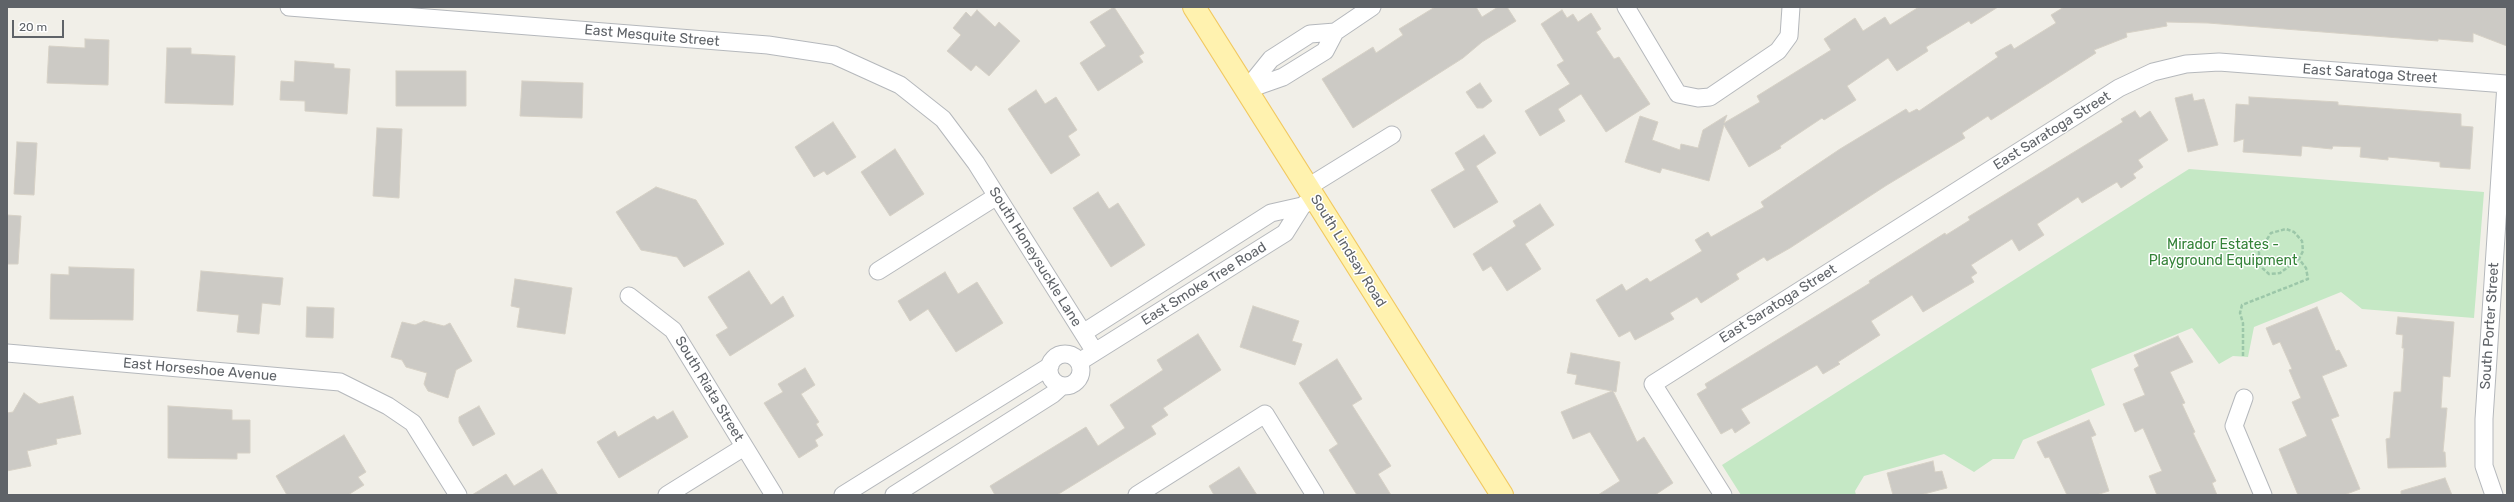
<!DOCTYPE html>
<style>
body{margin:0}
#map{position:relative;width:2514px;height:502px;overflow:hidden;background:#f1efe8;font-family:Rubik,sans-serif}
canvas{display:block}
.frame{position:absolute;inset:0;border:8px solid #5f6368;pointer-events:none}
.scale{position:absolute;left:12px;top:20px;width:52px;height:18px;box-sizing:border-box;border:2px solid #5f6368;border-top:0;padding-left:5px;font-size:12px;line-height:14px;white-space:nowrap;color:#5f6368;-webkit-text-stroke:3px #fff;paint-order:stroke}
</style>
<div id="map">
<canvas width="2514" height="502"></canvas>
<div class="frame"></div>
<div class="scale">20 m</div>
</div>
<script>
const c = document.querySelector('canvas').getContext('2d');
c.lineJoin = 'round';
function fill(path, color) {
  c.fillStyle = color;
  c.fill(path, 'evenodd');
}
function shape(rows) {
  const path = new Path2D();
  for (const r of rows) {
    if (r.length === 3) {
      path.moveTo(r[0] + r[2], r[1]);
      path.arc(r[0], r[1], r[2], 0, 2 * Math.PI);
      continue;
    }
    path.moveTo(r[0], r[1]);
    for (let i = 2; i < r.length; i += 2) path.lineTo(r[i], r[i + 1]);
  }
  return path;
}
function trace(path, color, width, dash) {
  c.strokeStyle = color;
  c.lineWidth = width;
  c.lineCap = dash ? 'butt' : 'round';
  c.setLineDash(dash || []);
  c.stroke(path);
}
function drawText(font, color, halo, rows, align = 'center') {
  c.font = font + ' Rubik,sans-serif';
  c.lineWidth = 3;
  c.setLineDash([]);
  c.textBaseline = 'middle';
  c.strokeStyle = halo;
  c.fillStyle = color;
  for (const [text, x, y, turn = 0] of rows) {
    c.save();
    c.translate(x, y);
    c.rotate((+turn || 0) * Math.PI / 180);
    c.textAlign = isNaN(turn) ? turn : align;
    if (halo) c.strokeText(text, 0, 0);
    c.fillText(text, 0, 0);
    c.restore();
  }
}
const green = shape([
 [2189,169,2484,192,2474,318,2362,309,2341,292,2254,327,2248,357,2233,356,2219,364,2192,328,2091,369,2105,405,2023,440,2014,459,1993,459,1974,472,1944,454,1864,476,1855,491,1856,495,1741,495,1722,465]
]);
const building = shape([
 [1114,7,1144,53,1139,56,1143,62,1098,91,1080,63,1106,46,1090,22,1114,7],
 [1435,7,1476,7,1482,17,1498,7,1507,7,1516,21,1482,42,1463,58,1353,128,1322,79,1373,47,1376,53,1403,35,1399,29,1435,7],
 [1919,7,1998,7,1971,24,1969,21,1926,47,1928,51,1897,71,1888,58,1847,86,1856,100,1824,120,1822,118,1780,146,1781,148,1749,167,1724,125,1709,181,1662,168,1660,173,1625,162,1640,116,1658,122,1652,140,1680,150,1681,144,1698,148,1703,130,1727,115,1724,123,1760,102,1757,96,1831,50,1824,39,1855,18,1863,31,1885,17,1890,25,1919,7],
 [2064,7,2507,7,2507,46,2473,33,2473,42,2438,39,2438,41,2208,23,2166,22,2167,26,2126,33,2127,37,2094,50,2096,53,1991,120,1988,116,1962,133,1965,138,1887,185,1790,248,1767,261,1764,257,1736,274,1739,279,1701,303,1697,297,1670,313,1674,319,1635,340,1630,331,1619,337,1596,300,1622,284,1626,291,1647,278,1650,282,1702,251,1695,240,1708,232,1711,237,1764,207,1761,202,1840,149,1906,109,1909,113,1917,109,1919,111,1998,57,1995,53,2011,44,2014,49,2056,23,2051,15,2064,7],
 [977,10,995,27,999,22,1020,41,989,76,976,65,971,71,947,51,961,35,953,28,966,12,971,17,977,10],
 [1562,10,1567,18,1573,14,1578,22,1591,13,1601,29,1596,32,1614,59,1619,57,1650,104,1606,132,1581,94,1558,109,1565,121,1540,136,1525,111,1570,84,1557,65,1564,61,1541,24,1562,10],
 [85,39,109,40,108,85,47,83,49,46,85,48,85,39],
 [167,48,191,48,191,54,235,56,233,105,165,103,167,48],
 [295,61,334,64,334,68,350,69,347,114,305,111,305,101,280,100,281,81,294,82,295,61],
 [396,71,466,71,466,106,396,106,396,71],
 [522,81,583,83,582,118,520,116,522,81],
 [1480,83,1492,101,1483,108,1477,108,1466,92,1480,83],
 [1036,90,1045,104,1056,97,1077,130,1068,136,1080,155,1051,174,1008,109,1036,90],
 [2192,94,2194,101,2204,99,2218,145,2188,152,2175,98,2192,94],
 [2249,97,2338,102,2338,105,2461,114,2461,126,2473,127,2470,169,2440,167,2440,162,2388,157,2388,160,2360,157,2361,147,2333,146,2332,149,2302,146,2301,156,2243,152,2244,139,2234,142,2236,104,2249,105,2249,97],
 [2135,111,2140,118,2150,111,2168,140,2138,160,2143,167,2133,174,2136,178,2121,188,2117,182,2082,203,2078,197,2037,224,2044,235,2019,251,2012,239,1971,265,1977,273,1971,277,1974,282,1923,312,1912,295,1871,321,1880,335,1838,362,1840,364,1823,374,1817,365,1741,409,1750,423,1735,433,1732,428,1721,434,1697,394,1707,388,1705,384,1870,283,1869,281,1945,233,1946,235,1970,220,1968,217,2123,122,2121,119,2135,111],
 [833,122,856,157,827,175,824,171,814,177,795,147,833,122],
 [377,128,402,129,399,198,373,196,377,128],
 [1484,135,1496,153,1476,166,1498,202,1454,228,1431,190,1465,170,1455,153,1484,135],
 [17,142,37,143,34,195,14,194,17,142],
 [895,149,924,194,890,216,861,172,895,149],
 [656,187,696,200,724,244,684,267,677,257,641,250,616,212,656,187],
 [1098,192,1109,209,1118,203,1145,245,1111,267,1073,208,1098,192],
 [1540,204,1554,225,1525,244,1541,269,1507,291,1491,266,1483,271,1473,254,1516,226,1513,221,1540,204],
 [7,215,21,216,18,264,7,264,7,215],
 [69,267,134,269,133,320,50,319,51,274,69,275,69,267],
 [201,271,283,278,280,305,262,303,259,334,237,332,239,315,197,311,201,271],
 [749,271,771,305,783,296,794,316,730,356,716,335,728,328,708,297,749,271],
 [945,272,958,294,977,282,1003,323,956,352,928,309,910,321,898,301,945,272],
 [515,279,572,288,565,334,517,327,520,308,511,306,515,279],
 [1253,306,1299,321,1292,341,1302,344,1295,365,1240,347,1253,306],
 [307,307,334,308,333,338,306,337,307,307],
 [2317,307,2336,351,2339,350,2347,366,2322,376,2339,416,2331,419,2360,489,2344,495,2298,495,2279,449,2307,436,2292,402,2301,398,2289,370,2292,369,2280,342,2273,345,2266,328,2317,307],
 [2398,317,2454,322,2450,377,2443,376,2441,408,2447,408,2443,452,2445,452,2446,467,2388,468,2386,439,2390,438,2394,392,2401,392,2404,348,2402,348,2403,335,2396,334,2398,317],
 [424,321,444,326,450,323,472,361,456,370,448,398,428,391,424,384,427,373,406,367,402,360,391,357,402,322,415,325,424,321],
 [1198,334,1221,370,1163,408,1168,415,1151,426,1156,434,1057,495,995,495,990,486,1086,427,1098,446,1125,428,1110,405,1163,370,1157,360,1198,334],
 [2178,336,2193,362,2170,372,2185,403,2182,404,2195,432,2193,433,2216,481,2212,483,2217,495,2157,495,2149,476,2162,471,2143,428,2135,432,2123,404,2145,395,2134,369,2139,366,2134,355,2178,336],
 [1571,353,1620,362,1616,392,1613,391,1637,442,1644,437,1673,483,1655,495,1598,495,1620,481,1590,432,1573,439,1561,412,1612,391,1575,384,1577,375,1567,373,1571,353],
 [1337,359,1362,399,1352,405,1391,466,1378,474,1391,495,1357,495,1329,450,1338,444,1299,383,1337,359],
 [805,368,815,385,801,394,819,422,816,424,823,435,815,440,818,446,799,458,764,403,783,392,778,384,805,368],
 [24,393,39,404,73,396,81,434,56,439,57,444,27,451,31,466,7,471,7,413,13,412,24,393],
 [168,406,232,410,232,420,250,420,250,453,237,453,237,459,168,458,168,406],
 [479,406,495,434,473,446,459,422,459,417,479,406],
 [673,411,688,437,619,478,597,442,615,431,618,437,654,416,657,420,673,411],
 [2089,420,2096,435,2091,437,2109,491,2096,495,2067,495,2049,457,2045,458,2037,442,2089,420],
 [344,435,366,472,358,477,364,485,348,495,287,495,276,476,344,435],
 [1933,461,1935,472,1942,471,1947,488,1920,495,1893,495,1887,473,1933,461],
 [1239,467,1257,495,1214,495,1209,486,1239,467],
 [542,469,558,495,472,495,506,474,514,486,542,469],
 [2445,478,2452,495,2401,495,2401,491,2445,478]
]);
const path = shape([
 [2243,356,2243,323,2240,313,2242,305,2308,279,2306,268,2299,259,2303,251,2302,241,2294,232,2286,229,2271,233,2259,252,2259,265,2269,274,2280,273,2299,259]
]);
const minor = shape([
 [289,7,768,45,834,55,900,85,943,119,976,163,1095,352],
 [1626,7,1678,94,1698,98,1710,97,1778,51,1789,36,1791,7],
 [1246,90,1283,77,1325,51,1335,32,1372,7],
 [1246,90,1271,59,1310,34,1335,32],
 [1308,187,1392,135],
 [878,271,997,196],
 [629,296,673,330,774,495],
 [1083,333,1271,213,1302,206,1308,202],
 [7,353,340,382,388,406,413,423,458,495],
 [1065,370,16],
 [1079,362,1285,233,1302,206],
 [2244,398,2234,426,2263,495],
 [667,495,744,447],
 [843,495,1050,366],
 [894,495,1053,394,1062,386],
 [1137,495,1265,414,1315,495],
 [1723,495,1653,384,2119,88,2153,72,2186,64,2219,62,2506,84,2484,419,2484,466,2494,495]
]);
const major = shape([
 [1194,7,1502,495]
]);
const streetNames = [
 ["East Mesquite Street",652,36,5],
 ["East Saratoga Street",2370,74,4],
 ["East Saratoga Street",2052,131,-32],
 ["South Lindsay Road",1348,251,58],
 ["South Honeysuckle Lane",1035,257,58],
 ["East Smoke Tree Road",1204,284,-32],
 ["East Saratoga Street",1778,304,-32],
 ["South Porter Street",2490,326,-86],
 ["East Horseshoe Avenue",200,370,5],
 ["South Riata Street",709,389,59]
];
const parkNames = [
 ["Mirador Estates -",2223,245],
 ["Playground Equipment",2223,261]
];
fill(green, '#c5e8c5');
fill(building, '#cccac5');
trace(building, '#d6d1c6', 1);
trace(minor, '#b5b8bc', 19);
trace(major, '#f2c960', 24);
trace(path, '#9cc7a9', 2.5, [4, 2]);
trace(minor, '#fff', 17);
trace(major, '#fff2af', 22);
drawText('14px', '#5f6368', '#fff', streetNames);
drawText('14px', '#348238', '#fff', parkNames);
</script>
